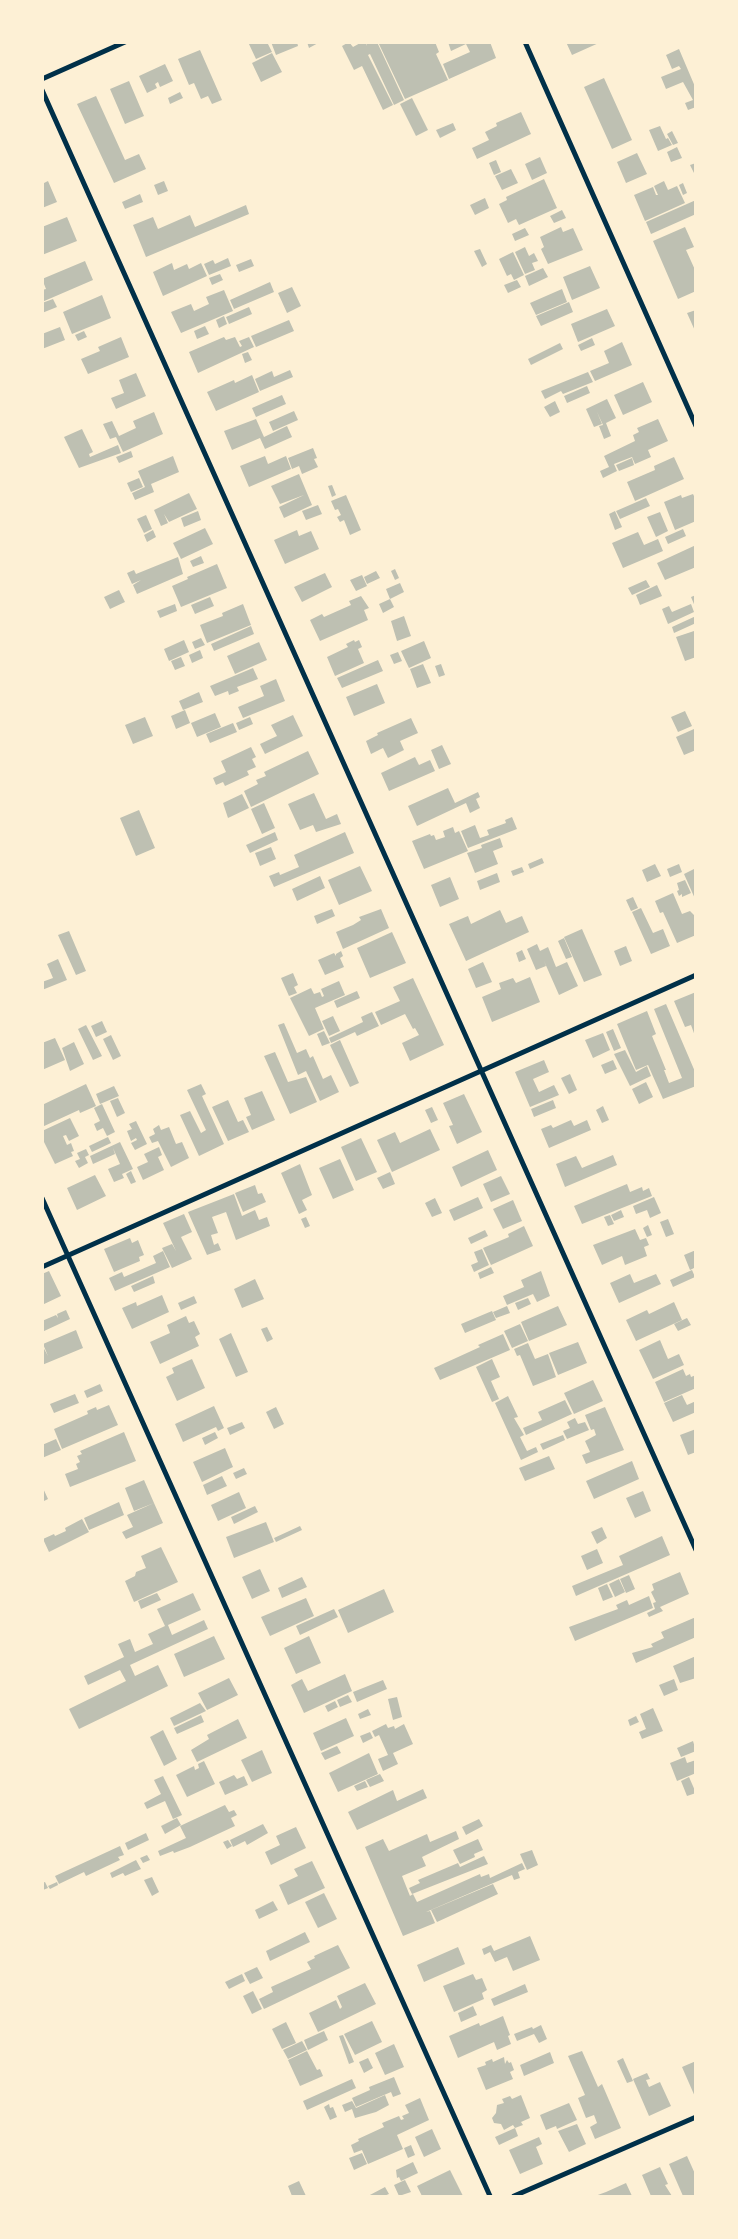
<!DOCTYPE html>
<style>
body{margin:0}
#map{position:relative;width:738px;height:2239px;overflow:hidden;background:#fdf0d5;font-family:Barlow,sans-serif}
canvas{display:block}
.frame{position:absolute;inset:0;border:44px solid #fdf0d5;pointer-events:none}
</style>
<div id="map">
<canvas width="738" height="2239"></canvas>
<div class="frame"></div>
</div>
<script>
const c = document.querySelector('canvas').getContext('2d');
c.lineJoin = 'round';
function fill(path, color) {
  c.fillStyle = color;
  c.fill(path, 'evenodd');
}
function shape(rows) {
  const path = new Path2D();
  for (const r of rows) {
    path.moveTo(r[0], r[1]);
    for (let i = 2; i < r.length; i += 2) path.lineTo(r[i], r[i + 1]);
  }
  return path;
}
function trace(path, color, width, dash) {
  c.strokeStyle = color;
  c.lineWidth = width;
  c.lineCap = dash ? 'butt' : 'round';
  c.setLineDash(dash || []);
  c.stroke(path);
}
const building = shape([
 [248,42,267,42,272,52,256,59],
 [271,42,297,42,298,46,276,55],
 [307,42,320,42,309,48],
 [349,42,353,47,362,42,365,42,367,46,366,42,377,42,404,100,394,105,370,54,368,55,393,105,383,110,362,66,354,70,342,46],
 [378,42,435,42,439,52,436,54,448,80,405,99],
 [448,42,490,42,496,58,449,79,443,64,470,52,466,44,451,51],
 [566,42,601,42,572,55],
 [679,49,696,89,696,107,688,110,685,103,693,100,683,82,666,89,661,77,681,69,679,66,672,69,666,55],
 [200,50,222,100,212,104,208,96,201,99,194,83,189,85,178,59],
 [272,53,282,72,261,82,252,63],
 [165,64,173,81,160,87,158,82,155,84,157,88,147,93,139,76],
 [604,78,632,140,612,149,584,87],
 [129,81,144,116,125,124,110,89],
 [180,92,183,98,170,104,168,98],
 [96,96,125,160,139,154,146,169,114,183,77,104],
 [412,98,428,130,416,136,400,104],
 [521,112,531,134,477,159,472,148,489,140,485,132,497,126,496,123],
 [453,123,456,130,440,138,436,130],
 [660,126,666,139,668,138,672,145,658,151,649,130],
 [672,131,678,143,673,145,667,134],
 [677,147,682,158,671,162,667,152],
 [637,153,647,174,626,183,617,162],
 [540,157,547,173,532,180,525,164],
 [496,160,501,172,494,175,489,163],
 [696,163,696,177,690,165],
 [511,169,518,183,502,190,495,176],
 [544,179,557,208,519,225,516,219,508,223,499,204,507,200,506,197],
 [48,181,57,202,42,208,42,184],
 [164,181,168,191,158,195,154,185],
 [664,181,668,190,677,186,685,203,645,221,634,195,653,187,656,195,658,195,654,186],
 [683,183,687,193,683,195,679,185],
 [140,194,143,202,125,209,122,202],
 [485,198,489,208,475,215,470,205],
 [696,200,696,214,651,234,646,222],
 [246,205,249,214,146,257,133,225,153,217,158,229,190,215,195,227],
 [562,210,566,218,554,223,550,216],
 [67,217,77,241,42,255,42,227],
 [561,227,563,232,573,228,583,250,548,264,541,249,544,247,540,237],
 [685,227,694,247,686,250,696,272,696,291,678,299,653,241],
 [525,228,529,235,515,241,512,234],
 [525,247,529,256,534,253,538,261,532,263,535,270,525,274,515,252],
 [480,249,487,264,482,267,474,251],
 [513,252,524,275,514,280,511,274,507,276,499,259],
 [228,258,231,266,209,275,204,264,213,260,215,264],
 [251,259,254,266,239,272,236,265],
 [85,261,93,280,42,302,42,290,46,289,42,279],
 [172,263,174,270,187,264,189,269,201,263,207,276,163,296,153,272],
 [590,266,600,288,572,300,563,277],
 [543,268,548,277,529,286,525,276],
 [220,274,223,280,212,285,209,278],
 [517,280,521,287,508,293,504,285],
 [270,282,274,292,234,309,230,300],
 [292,287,301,306,287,313,278,293],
 [562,289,567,302,536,315,530,303],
 [224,290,233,311,181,333,171,312,191,304,194,311,209,304,206,297],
 [102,295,111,318,72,334,63,312],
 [53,299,57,307,42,313,42,303],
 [569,302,573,312,541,326,536,316],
 [249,307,252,314,229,324,226,317],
 [607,309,615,326,578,342,571,324],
 [696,310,696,333,687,313],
 [224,316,227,324,219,328,216,320],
 [289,320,294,331,256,347,251,336],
 [205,326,209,334,197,339,194,331],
 [60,327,65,340,42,349,42,334],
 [84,331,87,337,78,341,75,335],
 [121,337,129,357,88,374,81,359,100,351,98,347],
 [224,337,226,340,235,337,240,347,242,346,239,341,249,337,254,347,198,373,189,352],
 [592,338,595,345,581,351,578,345],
 [622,342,632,365,595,381,590,371,609,363,604,351],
 [560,343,563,349,531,365,528,359],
 [248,352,252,360,245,363,242,354],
 [290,370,293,377,260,391,255,379,272,371,274,377],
 [588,372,593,382,563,394,561,391,545,399,541,391],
 [136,373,146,396,116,409,111,398,124,393,119,380],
 [252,375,259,392,216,411,207,392,234,380,235,383],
 [643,382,652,402,623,415,614,395],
 [587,386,590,393,567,403,564,396],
 [282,395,286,404,256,417,252,408],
 [607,399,616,418,606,423,611,436,604,439,599,426,603,425,597,412,602,424,594,427,586,409],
 [555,401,560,412,550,417,544,407],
 [294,411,298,420,273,431,269,422],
 [154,412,163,434,123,452,116,437,110,439,103,424,112,421,119,436,136,428,133,421],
 [256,419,264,437,287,426,292,437,265,449,260,438,232,450,224,431],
 [658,419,668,441,648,450,651,457,635,464,632,457,614,464,617,471,603,478,600,471,609,467,604,456,635,441,633,435,639,432,637,428],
 [82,429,93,452,89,454,90,457,118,445,121,453,79,468,64,437],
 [313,448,317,458,314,459,318,467,302,474,299,466,292,469,288,458],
 [131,451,133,457,119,463,116,457],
 [173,456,179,472,151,484,154,492,135,500,132,493,145,487,138,471],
 [265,456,268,464,286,456,291,469,249,487,240,466],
 [674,457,684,479,635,501,627,482,655,470,654,466],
 [632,458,634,465,619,471,616,465],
 [299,474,312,505,284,518,279,507,304,495,280,504,271,486],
 [139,478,143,487,131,492,127,483],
 [332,485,336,495,332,497,328,486],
 [189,493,197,509,169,522,164,514,168,523,161,526,154,510],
 [693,494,696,500,696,521,675,530,664,502,681,495,682,498],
 [346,495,361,530,350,535,344,520,340,522,337,517,341,515,338,509,335,510,331,501],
 [646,498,650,506,620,519,616,511],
 [318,505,322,514,306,520,302,511],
 [198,511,201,520,184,527,181,518],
 [615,511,622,527,615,530,609,514],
 [660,512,668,531,656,537,647,517],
 [146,515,152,529,144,533,137,519],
 [205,528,213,544,181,559,173,543],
 [683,529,686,536,668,544,665,537],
 [153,530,156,537,147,542,144,535],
 [297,530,299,536,311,531,319,549,285,564,274,540],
 [638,532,644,545,658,539,663,551,623,568,612,543],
 [696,545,696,567,665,580,657,563],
 [201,556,204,563,193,567,190,561],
 [178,557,183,574,137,594,133,585,141,580,132,584,127,573,134,570,136,574],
 [217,564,227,588,181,607,172,586,188,579,187,577],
 [395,569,399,578,395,580,391,571],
 [376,571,380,578,367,584,364,577],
 [325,573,332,587,302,602,294,587],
 [362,575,367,586,356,591,350,580],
 [646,580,650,587,632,595,628,588],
 [400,583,404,592,390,599,386,589],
 [657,585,662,596,640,605,636,595],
 [119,590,125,602,110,609,104,597],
 [696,595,696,609,691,597],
 [361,596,369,608,364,610,368,620,320,641,310,620,322,614,324,617,351,605,349,601],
 [210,597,214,606,195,614,191,605],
 [390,599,394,607,383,613,379,604],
 [175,604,177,611,160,618,157,611],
 [243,604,251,625,207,643,200,625,223,616,222,613],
 [691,604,694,612,668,624,662,609,669,606,672,612],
 [404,616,411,636,397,641,391,621],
 [696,616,696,623,674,633,672,627],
 [251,626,254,634,214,651,211,644],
 [694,631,696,657,685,661,676,637],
 [201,638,205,645,195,649,192,642],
 [184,640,189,652,169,661,164,649],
 [354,640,355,642,359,640,362,647,358,649,364,663,335,676,327,657,348,647,346,644],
 [424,641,431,658,409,668,401,651],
 [259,642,267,660,235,674,227,656],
 [200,650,203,658,192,663,189,655],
 [398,652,402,661,394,664,390,655],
 [181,657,185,666,175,670,171,661],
 [378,660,383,671,342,688,337,678],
 [423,664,431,683,417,688,410,669],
 [441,664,445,675,439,677,435,666],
 [253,668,258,679,237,687,239,691,229,695,228,691,215,696,210,686],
 [276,679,285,701,243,718,238,707,264,696,260,686],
 [377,684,385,703,354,716,346,697],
 [199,692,203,702,183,710,179,701],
 [185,710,190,723,176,729,171,716],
 [685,711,692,726,678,732,671,717],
 [215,713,221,727,197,737,191,723],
 [293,715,303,736,265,754,260,744,277,736,271,725],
 [145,717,153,736,133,744,125,725],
 [250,717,253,724,239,730,236,723],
 [411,718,418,733,400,741,404,750,388,758,383,748,371,754,366,741,378,735,377,733],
 [233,723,237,732,210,743,206,734],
 [694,729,696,750,684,755,676,737],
 [442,745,451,764,439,769,431,750],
 [251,747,256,757,252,759,256,767,247,771,249,775,225,786,223,782,216,785,213,778,226,772,221,761],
 [308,751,319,774,251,807,244,791,258,784,256,780,266,776,264,772],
 [415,757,419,765,430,760,435,771,389,791,381,773],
 [448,788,455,803,478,792,480,797,476,799,480,808,470,813,466,803,417,826,408,806],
 [314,793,326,819,337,814,341,824,316,832,313,825,300,830,288,804],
 [242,794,249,808,228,818,223,803],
 [264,803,275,828,262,834,251,809],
 [139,810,155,848,136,856,120,818],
 [512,817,517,829,468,848,461,831,475,825,480,838,489,835,487,830,506,823,505,820],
 [453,827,455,833,459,831,468,851,424,869,412,841,430,834,431,836,434,835,436,840,445,837,443,831],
 [275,832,278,840,250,853,246,845],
 [345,832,354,853,274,887,269,876,279,872,280,875,299,867,294,855],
 [500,838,503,847,493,851,498,864,475,873,467,853,482,848,481,845],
 [271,847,276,859,260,866,255,853],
 [542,858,544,863,530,869,528,864],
 [655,864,661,876,647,882,642,870],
 [679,864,682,872,670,877,667,869],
 [360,866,372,891,339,905,328,880],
 [522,867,524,872,513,876,511,871],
 [694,869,696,873,696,901,684,874],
 [497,873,500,882,480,890,477,881],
 [320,876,325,888,297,901,292,889],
 [450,877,459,899,440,907,431,885],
 [685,880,691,893,682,897,682,894,679,896,677,891,679,890,677,883],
 [673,893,682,914,690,911,696,917,696,935,677,943,663,912,660,913,655,901],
 [633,897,638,908,631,911,626,900],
 [641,908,653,933,663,929,670,946,651,954,632,912],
 [332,909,335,916,317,924,314,916],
 [381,909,389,928,343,949,336,932,353,925,361,920,359,917],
 [500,910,506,923,522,916,529,932,466,961,449,924,468,916,471,924],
 [582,929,602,975,584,982,564,937],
 [69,931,86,971,76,975,58,935],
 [392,932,406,963,370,978,357,948],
 [564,938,572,957,566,959,558,941],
 [537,944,540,951,548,947,556,967,567,962,578,986,559,995,544,961,546,966,536,970,527,949],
 [626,946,632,961,620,966,614,951],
 [522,950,526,959,519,962,516,953],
 [341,951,343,956,340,958,344,967,325,975,318,960,334,953,336,956,336,954],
 [58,959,67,980,42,990,42,982,53,978,47,964],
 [483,962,492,982,476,988,468,969],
 [293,973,298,985,294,987,297,993,289,996,281,978],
 [530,977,540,1002,492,1022,482,997,501,989,499,983,513,978,516,983],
 [413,978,444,1045,410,1061,402,1043,419,1035,415,1028,413,1029,405,1014,381,1025,375,1012,400,1001,393,987],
 [339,981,345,995,315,1008,324,1029,309,1036,290,998,311,988,314,994,320,992,322,997,324,996,321,989],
 [357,991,360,998,337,1008,334,1001],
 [696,992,696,1036,695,1036,691,1025,685,1027,674,1001],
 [666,1004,696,1074,696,1086,663,1099,648,1065,636,1070,617,1024,647,1011,656,1034,652,1036,666,1070,664,1070,669,1083,682,1078,654,1009],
 [372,1012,379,1026,357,1036,355,1032,331,1043,329,1038,363,1022,361,1017],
 [333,1016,340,1031,329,1036,322,1021],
 [102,1021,107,1032,96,1037,91,1026],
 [284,1023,297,1053,306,1049,310,1058,313,1056,323,1079,331,1075,339,1092,320,1101,306,1071,298,1075,278,1025],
 [86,1025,102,1056,93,1060,78,1029],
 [613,1029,621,1048,614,1051,606,1032],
 [324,1031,330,1043,322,1046,317,1034],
 [603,1033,610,1050,593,1058,585,1040],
 [111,1035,121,1056,113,1060,103,1039],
 [55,1038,65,1060,42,1070,42,1043],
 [340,1040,359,1083,350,1087,330,1045],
 [74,1042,84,1064,70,1071,62,1048],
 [625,1050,636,1072,647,1066,651,1076,630,1086,614,1054],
 [275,1052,288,1082,306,1077,317,1102,290,1114,264,1056],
 [544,1060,549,1072,533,1079,539,1092,554,1085,559,1095,530,1107,515,1072],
 [613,1060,617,1069,605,1074,601,1065],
 [570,1074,577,1090,569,1094,561,1078],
 [646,1082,653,1097,639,1104,632,1089],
 [86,1084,96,1106,80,1113,79,1110,42,1127,42,1105],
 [201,1084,206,1094,202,1096,224,1144,199,1156,180,1115,190,1111,201,1133,206,1130,187,1090],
 [114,1086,119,1096,100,1104,96,1094],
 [262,1091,275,1120,252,1130,246,1117,251,1115,244,1098],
 [464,1094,482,1132,457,1144,449,1126,453,1125,443,1103],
 [118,1098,125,1113,117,1117,110,1101],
 [228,1100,238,1122,243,1120,249,1132,228,1141,212,1107],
 [553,1100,556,1108,534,1117,531,1109],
 [102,1104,115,1132,107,1136,103,1128,97,1131,94,1124,100,1121,94,1108],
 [603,1106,609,1120,602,1123,596,1110],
 [432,1107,438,1120,431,1123,425,1110],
 [70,1118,79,1136,69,1141,66,1135,63,1136,67,1145,71,1143,74,1151,71,1152,73,1156,55,1164,42,1138,42,1131],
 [571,1120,574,1126,587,1120,591,1130,549,1148,541,1129,551,1125,553,1128],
 [136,1121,147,1144,135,1150,131,1143,137,1140,136,1138,131,1141,127,1131,132,1129,129,1124],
 [159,1125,161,1130,169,1127,176,1144,182,1142,189,1158,171,1167,158,1141,152,1143,149,1137,155,1134,153,1129],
 [430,1129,440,1150,392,1172,377,1140,395,1132,400,1143],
 [108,1137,111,1143,92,1152,89,1146],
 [361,1138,377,1172,356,1181,341,1147],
 [120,1142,133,1169,122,1174,124,1178,114,1182,108,1169,120,1164,113,1148,115,1154,93,1164,90,1156],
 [159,1147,162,1155,158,1157,164,1170,143,1180,137,1167,148,1162,144,1154],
 [86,1149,89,1155,85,1157,88,1163,79,1168,75,1161,80,1159,77,1153],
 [488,1150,497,1170,461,1187,452,1167],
 [613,1155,617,1165,565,1187,556,1164,576,1156,582,1168],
 [340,1159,354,1190,333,1199,319,1168],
 [300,1164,312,1195,302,1200,307,1210,299,1214,281,1173],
 [131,1171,136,1182,131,1184,126,1174],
 [390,1172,395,1184,383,1189,377,1178],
 [95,1175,106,1196,77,1210,67,1188],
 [501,1176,510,1194,491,1202,483,1184],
 [627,1184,630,1192,642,1187,643,1191,649,1188,652,1196,582,1224,574,1206],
 [255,1185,258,1194,262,1193,266,1202,243,1212,235,1193],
 [234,1194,242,1216,255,1210,259,1220,267,1217,270,1226,236,1240,226,1212,212,1217,218,1233,211,1235,214,1245,218,1243,221,1250,207,1255,188,1212],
 [478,1197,483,1208,454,1221,449,1210],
 [654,1197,661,1213,650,1218,647,1210,636,1214,633,1206],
 [435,1198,442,1213,432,1217,425,1203],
 [513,1200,522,1221,503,1229,493,1209],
 [621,1210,624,1217,614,1221,611,1215],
 [184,1214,192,1232,181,1237,192,1259,172,1268,162,1248,172,1244,176,1251,163,1223],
 [610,1215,614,1224,608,1226,604,1217],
 [306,1217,310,1226,305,1228,301,1219],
 [668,1219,674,1234,666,1237,660,1222],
 [648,1225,652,1235,647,1237,643,1228],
 [524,1226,533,1246,491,1265,483,1248,509,1237,508,1234],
 [635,1229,640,1240,646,1238,649,1245,644,1247,647,1256,625,1265,622,1256,602,1265,593,1245],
 [485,1230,488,1236,471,1244,468,1238],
 [130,1238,132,1243,138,1240,144,1255,139,1257,140,1261,114,1272,104,1249],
 [482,1249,489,1265,474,1272,471,1265,478,1262,474,1252],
 [696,1250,696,1267,690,1270,684,1255],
 [163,1251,170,1267,115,1291,109,1278,122,1272,124,1277,156,1263,153,1256],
 [491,1267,494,1273,480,1279,478,1273],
 [692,1270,695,1277,673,1287,670,1280],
 [49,1271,61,1296,42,1305,42,1274],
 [541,1271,550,1296,537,1302,533,1294,507,1305,503,1296,524,1287,521,1280],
 [630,1274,634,1283,656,1274,661,1284,619,1303,610,1283],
 [153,1276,155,1283,134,1292,131,1286],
 [255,1279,264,1299,242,1308,234,1289],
 [162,1295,169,1312,132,1329,122,1308,136,1302,137,1306],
 [194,1296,197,1303,181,1310,178,1303],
 [528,1298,531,1304,518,1310,515,1303],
 [674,1302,682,1320,636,1341,626,1320,647,1310,649,1314],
 [507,1306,510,1313,496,1318,493,1312],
 [558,1306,567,1325,529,1341,521,1322],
 [66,1310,70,1319,42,1332,42,1321,56,1315,58,1318,57,1314],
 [492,1311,496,1320,465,1333,461,1324],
 [186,1316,189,1323,194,1321,200,1334,195,1337,199,1346,160,1364,150,1342,170,1333,167,1325],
 [687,1318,691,1325,678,1331,674,1324],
 [520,1324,528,1341,512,1348,504,1331],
 [267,1327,273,1339,267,1342,261,1329],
 [76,1330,83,1348,42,1365,42,1345,48,1356,43,1344],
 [231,1333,248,1372,236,1377,219,1339],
 [503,1334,510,1350,440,1380,434,1368,480,1347,478,1345],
 [660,1340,668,1359,679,1354,684,1365,653,1379,639,1350],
 [578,1342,587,1363,558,1375,549,1353],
 [528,1343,535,1359,548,1354,556,1377,533,1386,520,1355,517,1356,514,1349],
 [192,1359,205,1388,177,1401,166,1377,174,1373,172,1368],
 [492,1359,500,1377,491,1381,499,1399,492,1402,476,1367],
 [683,1369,686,1376,690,1374,691,1377,696,1375,696,1388,664,1402,655,1382],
 [593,1380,603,1401,574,1414,564,1393],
 [100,1384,103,1391,87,1398,84,1391],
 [75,1394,79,1403,54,1413,50,1404],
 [682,1395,687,1405,696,1401,696,1412,673,1422,664,1403],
 [508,1396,518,1417,514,1418,524,1435,520,1437,527,1451,536,1447,538,1452,521,1460,495,1403],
 [565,1400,572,1414,526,1435,523,1428,542,1420,538,1412],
 [109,1405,118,1425,62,1449,54,1429,88,1414,87,1411,96,1407,97,1410],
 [214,1406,224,1428,218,1431,216,1427,183,1442,175,1424],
 [276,1407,284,1424,274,1429,266,1412],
 [605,1407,624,1450,586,1464,582,1455,590,1452,585,1441,596,1435,594,1429,591,1430,585,1415],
 [575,1418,578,1424,585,1422,589,1430,567,1439,563,1431,570,1428,567,1422],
 [242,1422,245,1428,230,1435,227,1428],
 [696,1429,696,1452,688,1455,680,1435],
 [124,1432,136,1461,70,1487,65,1474,78,1469,76,1464,80,1462,77,1456,82,1454,80,1451],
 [215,1432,218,1438,205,1445,202,1438],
 [563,1435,565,1440,543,1450,540,1444],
 [56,1439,61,1450,42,1458,42,1445],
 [225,1448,233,1467,202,1482,193,1462],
 [549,1456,555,1469,525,1481,519,1468],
 [632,1461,639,1479,594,1499,586,1481],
 [244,1468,247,1474,236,1479,233,1473],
 [222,1476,227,1486,207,1495,203,1485],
 [144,1480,154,1503,134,1511,125,1488],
 [42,1486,48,1499,42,1502],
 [643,1491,651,1511,635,1518,626,1498],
 [239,1492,246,1508,218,1521,211,1505],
 [119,1502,124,1515,89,1530,84,1518],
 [154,1503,163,1523,126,1539,122,1532,133,1527,127,1515],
 [255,1506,258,1512,234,1524,231,1517],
 [82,1519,89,1532,49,1552,43,1539,54,1534,55,1536,66,1531,65,1528],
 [266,1522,274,1542,234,1558,226,1537],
 [300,1526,302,1530,276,1542,274,1538],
 [602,1527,607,1538,597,1544,591,1532],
 [662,1536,670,1555,576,1596,572,1586,623,1565,619,1556],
 [161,1547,178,1582,134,1602,125,1581,135,1576,136,1572,146,1568,141,1556],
 [597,1549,603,1563,587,1570,581,1556],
 [260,1569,270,1591,252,1599,242,1577],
 [680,1572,689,1594,660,1607,663,1611,649,1617,647,1613,655,1609,653,1603,656,1602,651,1592,654,1590,652,1584],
 [629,1575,635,1589,626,1593,620,1579],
 [302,1577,307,1587,282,1598,278,1588],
 [619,1579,625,1592,615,1597,609,1584],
 [607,1584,613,1597,603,1601,598,1588],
 [384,1589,394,1612,348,1633,338,1610],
 [157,1593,161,1600,141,1609,138,1601],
 [193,1593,201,1610,168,1625,172,1635,204,1620,208,1629,130,1665,135,1676,158,1665,168,1686,79,1729,69,1709,126,1681,120,1670,88,1685,84,1676,124,1657,118,1644,130,1639,135,1652,153,1644,148,1634,165,1626,157,1609],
 [649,1596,653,1608,575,1641,569,1627,618,1609,616,1605,627,1600,629,1605],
 [306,1598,314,1616,270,1636,261,1617],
 [334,1609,338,1617,300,1635,296,1626],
 [696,1617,696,1637,636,1663,632,1653,653,1647,651,1644,664,1638,661,1632],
 [214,1636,225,1659,184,1677,174,1654],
 [309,1636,321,1663,296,1674,284,1648],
 [696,1656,696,1678,680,1683,673,1666],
 [345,1674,352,1691,304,1713,291,1685,302,1679,308,1691],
 [229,1678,238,1695,207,1710,198,1693],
 [674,1679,678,1690,664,1696,659,1685],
 [383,1680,387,1689,357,1702,353,1692],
 [348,1695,352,1702,340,1707,337,1700],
 [397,1697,402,1717,393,1720,388,1699],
 [335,1701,338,1707,328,1712,325,1706],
 [200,1703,206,1711,174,1726,170,1718],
 [653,1708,663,1731,642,1739,639,1732,646,1729,640,1714],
 [368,1709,371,1715,360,1719,358,1714],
 [201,1715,204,1722,177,1734,174,1728],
 [636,1716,639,1722,630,1726,628,1720],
 [346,1718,354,1736,321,1751,313,1733],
 [238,1719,247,1738,197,1762,191,1750,209,1739,207,1735],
 [386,1724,388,1728,394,1726,395,1729,404,1724,413,1744,393,1753,398,1764,383,1771,378,1759,388,1755,379,1735,375,1737,372,1731],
 [163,1730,177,1759,164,1766,150,1737],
 [370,1732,373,1738,363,1743,360,1736],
 [693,1741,696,1751,681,1757,677,1748],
 [337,1746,341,1753,325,1760,321,1753],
 [262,1750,272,1773,252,1782,241,1760],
 [369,1753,378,1774,338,1792,329,1773],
 [685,1757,687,1763,696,1760,696,1773,677,1781,670,1763],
 [204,1761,215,1784,187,1797,176,1775,194,1766,195,1770,199,1768,198,1764],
 [380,1774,384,1781,370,1787,366,1780],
 [234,1775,237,1779,244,1776,248,1785,225,1795,219,1782],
 [163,1776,182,1815,173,1819,165,1801,147,1809,144,1803,161,1794,154,1780],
 [689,1777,696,1793,687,1796,681,1781],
 [365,1781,368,1787,357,1791,354,1786],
 [423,1789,427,1798,357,1830,348,1812,393,1790,397,1801],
 [225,1805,229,1812,234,1810,237,1815,231,1818,235,1826,190,1847,174,1853,173,1851,160,1856,158,1851,186,1838,180,1826],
 [177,1818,181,1825,165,1834,161,1826],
 [479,1819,483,1826,466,1835,462,1827],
 [263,1824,268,1833,247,1845,245,1841,233,1847,230,1840],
 [296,1827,306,1848,271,1865,265,1852,280,1845,276,1836],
 [456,1831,459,1839,422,1857,426,1866,402,1876,410,1896,413,1894,417,1902,480,1874,481,1877,489,1874,490,1878,522,1863,525,1869,518,1872,520,1878,514,1880,512,1875,426,1912,430,1911,435,1923,403,1936,365,1847,383,1839,389,1851,427,1834,430,1842],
 [146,1833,149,1840,128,1850,125,1843],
 [478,1839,483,1850,474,1854,475,1857,460,1864,453,1850],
 [228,1840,232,1846,227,1849,223,1842],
 [120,1846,124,1855,118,1857,120,1860,86,1876,84,1872,59,1884,55,1876],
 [532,1850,538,1865,527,1870,520,1854],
 [147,1855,150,1860,143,1863,140,1858],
 [484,1856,488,1864,412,1894,409,1888,420,1883,418,1880,458,1863,460,1867],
 [136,1860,141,1869,125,1876,123,1873,112,1878,110,1873],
 [312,1861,325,1888,288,1905,279,1885,298,1876,294,1869],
 [152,1877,159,1892,152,1896,144,1880],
 [45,1882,48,1888,43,1890,42,1883],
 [57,1882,58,1885,50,1889,48,1886],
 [493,1884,498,1894,437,1922,431,1910],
 [324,1893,337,1919,318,1928,305,1902],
 [273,1901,278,1910,259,1919,255,1910],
 [305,1932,310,1942,270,1961,266,1951],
 [530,1936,540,1960,513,1971,507,1957,495,1962,490,1952,484,1955,482,1949,491,1945,494,1951],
 [338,1945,350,1968,264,2009,259,1999,273,1992,271,1987,311,1969,307,1962,315,1958,314,1956],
 [458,1947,465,1964,424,1982,417,1965],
 [257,1967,263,1978,250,1984,244,1973],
 [242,1974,245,1981,229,1989,225,1982],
 [473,1974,476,1980,482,1978,487,1990,482,1993,484,1999,454,2012,443,1986],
 [365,1983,376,2004,318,2032,309,2013,336,2000,340,2009,342,2007,337,1996],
 [525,1984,528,1992,494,2006,491,1999],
 [253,1991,262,2009,252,2014,243,1996],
 [473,2006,477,2015,461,2022,458,2013],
 [503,2016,510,2035,508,2036,511,2044,497,2050,494,2042,458,2058,449,2036,479,2023,480,2026],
 [372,2021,382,2042,355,2055,344,2034],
 [286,2022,296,2043,282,2049,272,2029],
 [541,2025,547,2039,539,2043,534,2034,517,2041,514,2034,532,2027,533,2029],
 [324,2031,328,2040,308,2050,304,2040],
 [343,2035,354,2062,349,2064,339,2036],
 [302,2041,307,2050,288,2059,283,2050],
 [394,2044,404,2067,385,2075,375,2053],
 [307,2051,317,2070,320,2069,323,2076,300,2086,288,2060],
 [582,2051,598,2087,602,2084,621,2128,595,2139,590,2127,597,2123,594,2115,586,2118,578,2098,585,2095,568,2056],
 [550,2052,554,2063,524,2076,520,2065],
 [504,2057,505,2064,507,2060,509,2063,511,2062,514,2070,510,2072,513,2079,486,2090,477,2068,486,2065,485,2062,492,2059,493,2062],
 [368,2058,373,2068,364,2073,359,2062],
 [623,2058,633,2081,627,2083,617,2061],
 [696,2061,696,2099,682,2067],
 [647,2073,650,2079,646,2080,649,2087,660,2082,671,2106,649,2116,633,2079],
 [394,2077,401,2094,393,2097,391,2092,356,2107,352,2098,370,2090,369,2087],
 [352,2079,356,2088,307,2110,303,2101],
 [385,2095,389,2105,376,2112,355,2118,352,2109,345,2112,342,2105,352,2101,356,2108],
 [521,2095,530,2118,521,2122,523,2125,515,2128,513,2125,504,2130,501,2124,494,2123,492,2118,496,2113,497,2105,504,2103,502,2099,510,2096,512,2099],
 [420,2098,429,2120,397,2135,403,2149,368,2164,362,2150,354,2153,351,2145,359,2141,358,2139,384,2127,382,2123,399,2116,401,2120,404,2119,402,2116,409,2113,405,2105],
 [569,2103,577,2120,557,2129,556,2126,546,2130,540,2115],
 [329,2104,330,2108,333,2107,337,2117,330,2120,324,2107],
 [577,2124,586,2144,569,2152,558,2131],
 [515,2128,518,2136,499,2145,495,2137],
 [432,2129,441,2149,424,2157,415,2137],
 [539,2137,542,2144,536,2147,543,2164,520,2174,509,2150],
 [411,2145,415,2155,408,2158,404,2148],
 [362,2153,367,2164,354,2170,349,2158],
 [687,2156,696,2176,696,2196,683,2196,669,2164],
 [413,2162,418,2173,401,2181,399,2177,397,2178,396,2170],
 [660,2167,668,2184,665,2185,672,2196,651,2196,642,2175],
 [450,2170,463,2196,422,2196,417,2186],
 [405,2180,411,2192,399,2196,394,2185],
 [299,2181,306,2196,292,2196,288,2186],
 [626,2183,632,2196,595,2196,606,2192],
 [385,2187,389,2194,384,2196,368,2196]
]);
const minor = shape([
 [525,42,696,426],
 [42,79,125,42],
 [42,90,696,1550],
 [42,1198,490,2196],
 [42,1267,696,975],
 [514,2196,696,2117]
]);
fill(building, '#bec0b2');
trace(minor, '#003049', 5);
</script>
